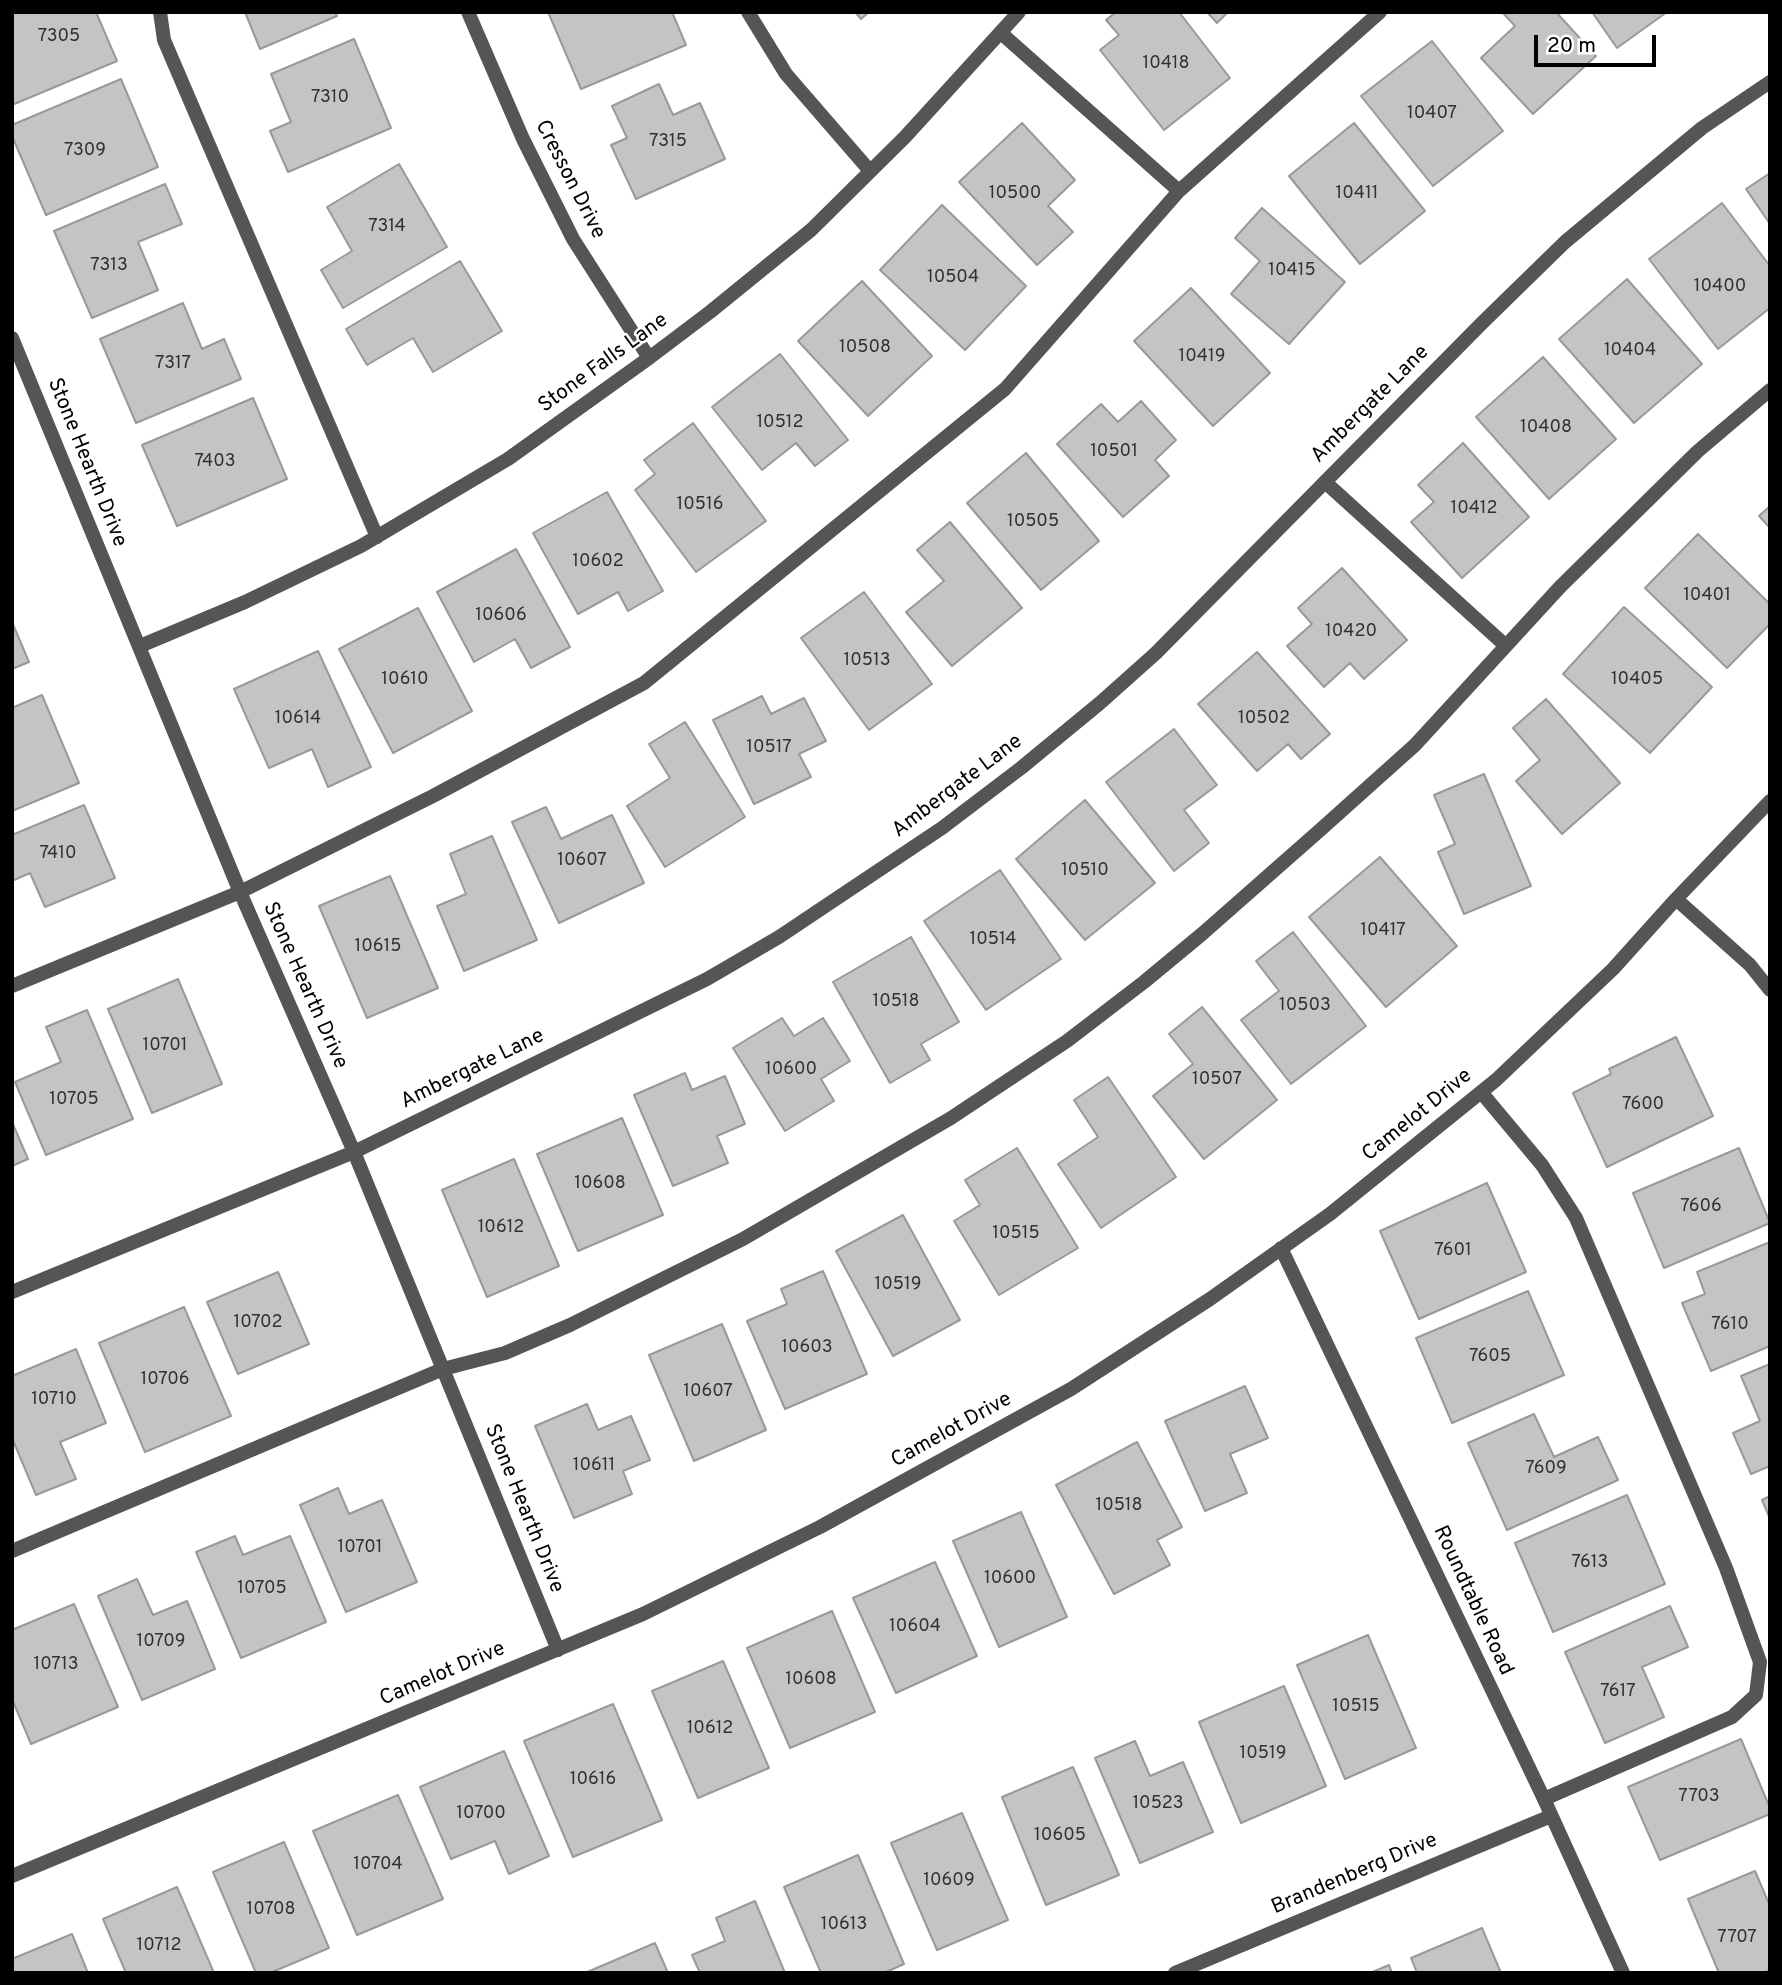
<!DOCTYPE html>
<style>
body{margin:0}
#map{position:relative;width:1782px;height:1985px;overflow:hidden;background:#fff;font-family:Overpass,sans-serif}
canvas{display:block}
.frame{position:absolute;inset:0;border:14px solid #000;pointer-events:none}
.scale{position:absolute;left:1534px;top:35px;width:122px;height:32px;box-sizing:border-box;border:4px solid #000;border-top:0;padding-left:9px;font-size:21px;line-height:24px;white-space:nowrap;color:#000;-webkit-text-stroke:5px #fff;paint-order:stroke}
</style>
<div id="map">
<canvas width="1782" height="1985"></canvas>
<div class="frame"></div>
<div class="scale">20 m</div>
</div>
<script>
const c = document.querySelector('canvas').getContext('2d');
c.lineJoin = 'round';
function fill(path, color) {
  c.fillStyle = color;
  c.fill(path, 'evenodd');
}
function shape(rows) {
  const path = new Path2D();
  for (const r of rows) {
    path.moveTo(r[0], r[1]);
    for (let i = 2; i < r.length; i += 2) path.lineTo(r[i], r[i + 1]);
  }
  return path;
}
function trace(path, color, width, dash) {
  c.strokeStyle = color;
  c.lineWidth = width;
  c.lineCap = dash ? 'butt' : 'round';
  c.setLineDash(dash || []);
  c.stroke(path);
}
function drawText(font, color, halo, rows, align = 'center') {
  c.font = font + ' Overpass,sans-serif';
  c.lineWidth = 5;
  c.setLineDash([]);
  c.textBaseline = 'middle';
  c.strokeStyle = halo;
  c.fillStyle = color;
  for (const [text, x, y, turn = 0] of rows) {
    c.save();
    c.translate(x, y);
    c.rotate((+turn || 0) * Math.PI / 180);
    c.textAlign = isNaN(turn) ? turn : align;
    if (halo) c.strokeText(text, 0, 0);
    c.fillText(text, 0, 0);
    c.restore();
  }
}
const building = shape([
 [12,12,96,12,117,61,12,105,12,12],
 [245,12,335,12,337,16,260,49,245,12],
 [548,12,672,12,686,45,581,89,548,12],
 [855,12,869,12,861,19,855,12],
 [1116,12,1179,12,1230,78,1164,130,1100,50,1119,35,1106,20,1116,12],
 [1207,12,1228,12,1217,23,1207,12],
 [1502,12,1556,12,1596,56,1533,114,1481,58,1515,26,1502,12],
 [1592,12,1667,12,1617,48,1592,12],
 [354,39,391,128,288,172,270,131,291,122,271,74,354,39],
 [1432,41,1503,131,1433,186,1361,96,1432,41],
 [121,79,158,167,46,215,12,136,12,125,121,79],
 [659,84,673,115,700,103,725,159,636,199,611,145,627,138,612,106,659,84],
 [1022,123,1075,180,1048,206,1073,232,1037,265,959,182,1022,123],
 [1354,123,1425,211,1360,264,1289,176,1354,123],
 [399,164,447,247,343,308,321,270,352,251,327,207,399,164],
 [1770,173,1770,224,1746,189,1770,173],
 [165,184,182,224,138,242,158,290,92,318,54,231,165,184],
 [1722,203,1770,266,1770,308,1718,349,1649,259,1722,203],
 [942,205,1026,286,965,350,880,270,942,205],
 [1262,208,1345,282,1289,344,1231,294,1260,261,1235,238,1262,208],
 [460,261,502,331,433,372,413,338,367,365,346,329,460,261],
 [1627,279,1702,364,1634,423,1559,339,1627,279],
 [862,281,932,356,868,416,798,341,862,281],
 [1191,288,1270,373,1213,426,1134,341,1191,288],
 [183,303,202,349,224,339,241,379,136,423,100,339,183,303],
 [780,354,848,440,815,466,796,443,762,470,712,407,780,354],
 [1543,357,1616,439,1549,499,1476,417,1543,357],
 [253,398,287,479,177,526,142,445,253,398],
 [1141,401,1176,440,1155,460,1169,476,1123,517,1057,444,1101,404,1118,422,1141,401],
 [693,423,766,521,696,572,635,490,655,474,644,460,693,423],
 [1463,443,1529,517,1462,578,1411,522,1434,502,1418,485,1463,443],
 [1026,453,1099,541,1041,590,967,503,1026,453],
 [607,492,663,591,628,611,618,592,578,614,533,533,607,492],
 [1770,506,1770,528,1759,516,1770,506],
 [950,522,1022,608,952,666,906,612,944,581,917,550,950,522],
 [1698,534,1770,604,1770,624,1727,668,1645,588,1698,534],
 [516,549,570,647,531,668,515,639,474,662,437,592,516,549],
 [1342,568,1407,640,1364,679,1350,663,1324,687,1287,646,1312,624,1298,608,1342,568],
 [864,592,932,684,869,730,801,638,864,592],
 [1624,607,1712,687,1650,753,1563,674,1624,607],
 [418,608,472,711,393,753,339,649,418,608],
 [12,622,29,662,12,669,12,622],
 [318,651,371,767,328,787,312,749,269,768,234,689,318,651],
 [1257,652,1330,734,1301,759,1288,744,1257,771,1198,704,1257,652],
 [42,695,79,783,12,811,12,708,42,695],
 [762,696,771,714,804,698,826,741,799,754,811,777,754,804,713,720,762,696],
 [1546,699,1620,783,1562,834,1516,781,1540,760,1513,728,1546,699],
 [685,722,745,817,665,867,627,806,670,778,649,744,685,722],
 [1174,729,1217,785,1184,810,1209,843,1174,871,1106,782,1174,729],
 [1484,774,1531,886,1464,914,1438,852,1455,844,1434,795,1484,774],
 [1085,800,1155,883,1085,940,1016,859,1085,800],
 [84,805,115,878,45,907,30,873,12,881,12,835,84,805],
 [546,807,561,839,612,815,644,883,559,923,512,822,546,807],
 [492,836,537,940,464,971,437,906,466,894,450,854,492,836],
 [1380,857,1457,946,1386,1007,1309,917,1380,857],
 [1000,870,1061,959,986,1010,924,921,1000,870],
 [390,876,438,988,367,1018,319,906,390,876],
 [1293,932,1366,1026,1291,1084,1241,1020,1279,991,1256,961,1293,932],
 [911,937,959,1022,921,1044,930,1060,890,1083,833,982,911,937],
 [178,979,222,1084,152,1113,108,1009,178,979],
 [1202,1007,1277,1100,1204,1159,1153,1096,1193,1064,1169,1034,1202,1007],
 [87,1010,133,1119,46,1155,15,1082,61,1062,46,1027,87,1010],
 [782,1018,794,1036,823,1018,850,1061,821,1079,834,1101,785,1131,733,1048,782,1018],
 [1676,1037,1713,1116,1607,1167,1573,1093,1611,1074,1609,1069,1676,1037],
 [685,1073,692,1090,725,1076,745,1124,717,1136,728,1163,673,1186,634,1095,685,1073],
 [1108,1077,1176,1177,1101,1228,1058,1164,1098,1137,1074,1100,1108,1077],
 [622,1118,663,1215,578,1251,537,1154,622,1118],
 [12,1122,28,1159,12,1166,12,1122],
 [1017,1148,1078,1248,999,1295,954,1221,980,1205,965,1180,1017,1148],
 [1739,1148,1770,1223,1664,1268,1633,1193,1739,1148],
 [514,1159,559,1266,487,1297,442,1190,514,1159],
 [1487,1183,1526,1272,1419,1319,1380,1231,1487,1183],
 [903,1215,960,1320,893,1356,836,1251,903,1215],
 [1770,1242,1770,1346,1711,1371,1682,1303,1705,1294,1697,1272,1770,1242],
 [823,1271,867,1374,785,1409,747,1321,787,1304,781,1289,823,1271],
 [278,1272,309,1344,238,1374,207,1302,278,1272],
 [1528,1291,1564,1375,1452,1423,1416,1338,1528,1291],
 [184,1307,231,1416,145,1452,99,1343,184,1307],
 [722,1324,766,1430,694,1461,649,1355,722,1324],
 [76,1349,106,1423,60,1442,76,1479,36,1495,12,1438,12,1376,76,1349],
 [1770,1364,1770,1466,1751,1474,1733,1433,1760,1421,1741,1376,1770,1364],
 [1245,1386,1268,1438,1230,1454,1247,1493,1205,1511,1165,1421,1245,1386],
 [587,1404,598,1430,631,1416,650,1460,623,1471,632,1494,574,1518,535,1426,587,1404],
 [1534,1414,1554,1457,1598,1437,1618,1480,1507,1530,1468,1443,1534,1414],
 [1137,1442,1182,1527,1157,1540,1170,1565,1114,1594,1056,1485,1137,1442],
 [338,1488,349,1514,382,1500,417,1582,346,1612,300,1505,338,1488],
 [1627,1495,1665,1584,1553,1632,1515,1543,1627,1495],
 [1770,1496,1770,1519,1762,1500,1770,1496],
 [1021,1512,1067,1617,999,1647,953,1541,1021,1512],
 [235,1536,243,1555,290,1536,326,1622,241,1658,196,1552,235,1536],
 [935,1562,977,1656,896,1693,853,1598,935,1562],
 [137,1579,153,1615,187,1601,215,1669,142,1700,98,1596,137,1579],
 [74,1604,118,1707,31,1744,12,1699,12,1630,74,1604],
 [1670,1606,1688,1647,1642,1667,1664,1717,1605,1743,1565,1652,1670,1606],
 [832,1611,875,1712,790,1748,747,1648,832,1611],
 [1368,1635,1416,1748,1345,1779,1297,1665,1368,1635],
 [723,1661,769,1768,698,1798,652,1691,723,1661],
 [1284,1686,1326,1786,1241,1823,1199,1722,1284,1686],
 [613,1704,662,1820,573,1857,524,1741,613,1704],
 [1741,1739,1770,1808,1770,1814,1660,1860,1628,1787,1741,1739],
 [1135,1741,1150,1776,1183,1762,1213,1832,1140,1863,1095,1758,1135,1741],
 [504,1751,549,1856,509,1874,495,1841,451,1859,420,1787,504,1751],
 [1073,1767,1119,1875,1046,1905,1002,1797,1073,1767],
 [398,1795,443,1899,357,1935,313,1831,398,1795],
 [962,1813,1008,1920,937,1950,891,1843,962,1813],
 [284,1842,329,1948,270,1973,256,1973,213,1872,284,1842],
 [858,1855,904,1964,884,1973,821,1973,784,1887,858,1855],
 [1755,1871,1770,1906,1770,1970,1764,1973,1719,1973,1688,1899,1755,1871],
 [177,1887,214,1973,126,1973,103,1919,177,1887],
 [755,1901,785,1973,700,1973,692,1955,725,1941,716,1918,755,1901],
 [1482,1928,1501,1973,1417,1973,1411,1958,1482,1928],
 [72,1934,88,1973,12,1973,12,1959,72,1934],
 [655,1943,668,1973,585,1973,655,1943],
 [1389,1965,1392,1973,1370,1973,1389,1965]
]);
const service = shape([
 [160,12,164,40,377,537],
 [748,12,786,74,870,171],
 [1001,33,1179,191],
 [1325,482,1506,646],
 [12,986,240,892,433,796,644,683,1005,389,1179,191,1380,12],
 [1481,1092,1542,1165,1576,1218,1726,1568,1760,1662,1756,1695,1732,1717,1544,1799],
 [12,1551,443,1369,505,1353,570,1325,743,1239,951,1118,1067,1041,1144,982,1202,934,1319,831,1415,745,1560,587,1698,451,1770,390]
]);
const minor = shape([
 [468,12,523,139,573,239,649,358],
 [12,338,240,892,354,1152,558,1650],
 [140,646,245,602,361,546,508,459,649,358,710,312,811,230,905,137,1019,12],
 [1676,899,1750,965,1770,990],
 [1281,1248,1544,1799,1623,1973],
 [12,1292,354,1152,707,979,779,937,942,828,1021,768,1100,703,1156,653,1482,323,1565,242,1702,128,1770,82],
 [12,1876,643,1614,820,1527,1071,1389,1210,1299,1330,1214,1496,1080,1613,969,1676,899,1770,801],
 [1175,1973,1551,1816]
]);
const numberNames = [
 ["7305",59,37],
 ["10418",1166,64],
 ["7310",330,98],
 ["10407",1432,114],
 ["7315",668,142],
 ["7309",85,151],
 ["10500",1015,194],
 ["10411",1357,194],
 ["7314",387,227],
 ["7313",109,266],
 ["10415",1292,271],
 ["10504",953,278],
 ["10400",1720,287],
 ["10508",865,348],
 ["10404",1630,351],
 ["10419",1202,357],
 ["7317",173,364],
 ["10512",780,423],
 ["10408",1546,428],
 ["10501",1114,452],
 ["7403",215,462],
 ["10516",700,505],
 ["10412",1474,509],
 ["10505",1033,522],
 ["10602",598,562],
 ["10401",1707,596],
 ["10606",501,616],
 ["10420",1351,632],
 ["10513",867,661],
 ["10610",405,680],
 ["10405",1637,680],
 ["10614",298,719],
 ["10502",1264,719],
 ["10517",769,748],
 ["7410",58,854],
 ["10607",582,861],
 ["10510",1085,871],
 ["10417",1383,931],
 ["10514",993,940],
 ["10615",378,947],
 ["10518",896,1002],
 ["10503",1305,1006],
 ["10701",165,1046],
 ["10600",791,1070],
 ["10507",1217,1080],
 ["10705",74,1100],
 ["7600",1643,1105],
 ["10608",600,1184],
 ["7606",1701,1207],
 ["10612",501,1228],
 ["10515",1016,1234],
 ["7601",1453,1251],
 ["10519",898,1285],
 ["10702",258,1323],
 ["7610",1730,1325],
 ["10603",807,1348],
 ["7605",1490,1357],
 ["10706",165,1380],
 ["10607",708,1392],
 ["10710",54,1400],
 ["10611",594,1466],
 ["7609",1546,1469],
 ["10518",1119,1506],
 ["10701",360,1548],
 ["7613",1590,1563],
 ["10600",1010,1579],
 ["10705",262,1589],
 ["10604",915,1627],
 ["10709",161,1642],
 ["10713",56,1665],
 ["10608",811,1680],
 ["7617",1618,1692],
 ["10515",1356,1707],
 ["10612",710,1729],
 ["10519",1263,1754],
 ["10616",593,1780],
 ["7703",1699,1797],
 ["10523",1158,1804],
 ["10700",481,1814],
 ["10605",1060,1836],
 ["10704",378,1865],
 ["10609",949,1881],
 ["10708",271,1910],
 ["10613",844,1925],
 ["7707",1737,1938],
 ["10712",159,1946]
];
const streetNames = [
 ["Cresson Drive",569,180,63],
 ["Stone Falls Lane",604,364,-36],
 ["Ambergate Lane",1371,405,-45],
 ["Stone Hearth Drive",86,463,68],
 ["Ambergate Lane",958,787,-37],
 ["Stone Hearth Drive",304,986,66],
 ["Ambergate Lane",473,1070,-26],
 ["Camelot Drive",1418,1116,-39],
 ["Camelot Drive",952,1431,-29],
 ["Stone Hearth Drive",523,1509,68],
 ["Roundtable Road",1472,1601,65],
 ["Camelot Drive",443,1675,-23],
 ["Brandenberg Drive",1355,1875,-23]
];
fill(building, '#c4c4c4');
trace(building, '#999', 2);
trace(service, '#555', 14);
trace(minor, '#555', 14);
drawText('18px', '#313131', null, numberNames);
drawText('21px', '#000', '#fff', streetNames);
</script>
